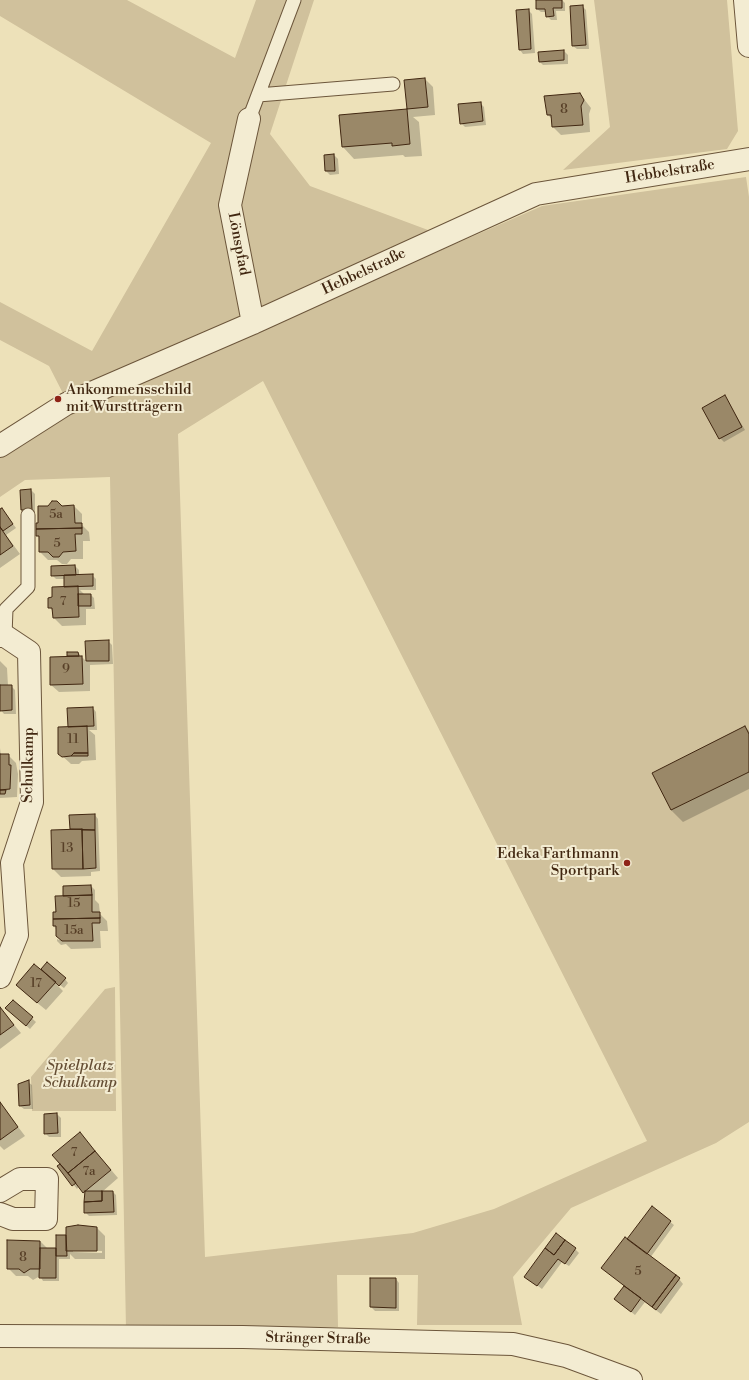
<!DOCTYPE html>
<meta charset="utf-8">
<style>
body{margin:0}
canvas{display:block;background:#ede1b9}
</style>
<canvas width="749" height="1380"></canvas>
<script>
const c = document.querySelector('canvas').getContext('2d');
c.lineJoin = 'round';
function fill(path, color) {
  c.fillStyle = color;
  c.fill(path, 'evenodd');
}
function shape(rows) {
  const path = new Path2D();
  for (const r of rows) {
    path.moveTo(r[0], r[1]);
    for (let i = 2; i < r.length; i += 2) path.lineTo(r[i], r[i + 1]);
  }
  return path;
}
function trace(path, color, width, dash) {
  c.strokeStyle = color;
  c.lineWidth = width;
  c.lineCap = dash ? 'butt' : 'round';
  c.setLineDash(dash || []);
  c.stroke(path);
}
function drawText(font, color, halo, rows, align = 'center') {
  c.font = font + ' "Libre Bodoni",serif';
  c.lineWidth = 4;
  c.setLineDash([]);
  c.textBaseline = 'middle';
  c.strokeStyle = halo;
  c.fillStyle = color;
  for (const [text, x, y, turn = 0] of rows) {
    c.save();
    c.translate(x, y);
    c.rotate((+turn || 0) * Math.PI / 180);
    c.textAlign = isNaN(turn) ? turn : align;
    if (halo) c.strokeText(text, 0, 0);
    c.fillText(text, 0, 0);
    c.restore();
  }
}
const green = shape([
 [0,0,127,0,235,58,256,0,314,0,270,134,310,186,428,230,430,255,542,206,746,177,749,197,749,1122,716,1143,571,1208,513,1277,522,1325,417,1325,418,1275,337,1275,338,1327,126,1329,110,477,25,480,0,497,0,458,58,419,73,413,49,366,0,340,0,302,92,351,211,143,0,16],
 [263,381,647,1141,494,1209,413,1233,205,1257,178,434],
 [594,0,727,0,738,131,727,149,563,170,610,127],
 [115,987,116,1111,32,1111,31,1077,105,989]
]);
const shadow = shape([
 [549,0,562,0,565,3,565,11,556,11,557,20,551,20,547,16,547,12,541,12,537,9],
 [582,6,586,10,589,49,577,49,573,46],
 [528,10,532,14,535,53,523,54,520,50,517,11],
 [564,51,568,55,568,64,543,65,540,62],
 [425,79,433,87,435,115,413,117,419,122,422,156,405,157,403,155,354,159,343,147,340,116,408,110,406,80],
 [580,94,591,108,589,114,590,132,561,135,553,127,553,120,548,115],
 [480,103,484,107,486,125,465,127,461,123],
 [334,155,338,159,339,174,330,175,326,171,325,156],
 [725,397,745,430,724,442,720,438],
 [31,490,35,494,35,513,26,513,22,510],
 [74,506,82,514,82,525,89,532,90,541,83,541,83,559,71,559,67,564,62,564,57,560,48,560,40,552,37,524,61,507],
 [2,509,16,528,6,535,20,554,0,568,0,511],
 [75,566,79,570,79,576,92,575,96,579,96,590,80,590,85,595,91,595,94,598,95,609,86,609,86,625,62,626,54,618,54,612,49,607,53,598,65,588,65,579,56,579,52,575],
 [108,641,112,645,113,664,90,665,90,691,59,692,51,685,70,657,68,656,78,653,87,662,86,642],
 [0,661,7,668,8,686,11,686,15,690,16,714,4,714,0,709],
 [93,708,96,712,97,730,89,730,95,735,96,760,82,761,79,764,71,764,59,753,70,728],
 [745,727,749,731,749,789,683,822,671,810,653,773],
 [0,748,1,756,8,755,16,763,18,774,17,797,0,798],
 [95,815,98,819,100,871,91,872,91,876,61,877,53,869,72,830,71,829],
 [91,886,95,890,95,900,99,904,100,914,107,921,108,931,100,931,101,948,71,949,66,944,61,945,57,941,57,939,59,940,61,939,54,926,56,897,65,897],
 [45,972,65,979,68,983,64,988,57,983,56,984,63,991,46,1010,25,993],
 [13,1001,36,1022,30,1029,10,1012],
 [0,1008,21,1033,0,1049],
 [28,1082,32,1085,33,1109,24,1109,20,1106],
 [0,1103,25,1136,4,1150,0,1146],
 [57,1114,61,1118,61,1137,49,1137,45,1133],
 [80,1133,118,1178,102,1192,113,1192,116,1195,117,1215,89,1216,85,1212,86,1194,79,1186,77,1189,58,1166,61,1164],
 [652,1208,674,1225,650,1258,679,1279,683,1284,661,1314,645,1302,635,1315,615,1299,625,1287,603,1268,631,1243],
 [97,1228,105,1236,105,1259,75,1259,70,1254,70,1259,59,1259,59,1281,43,1281,40,1276,33,1280,28,1276,16,1276,8,1268,40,1241,48,1249,57,1249,67,1236],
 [73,1250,102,1251,102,1253,73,1252],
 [575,1249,579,1253,569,1266,562,1262,542,1289,526,1277],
 [396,1279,399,1283,399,1311,375,1311,371,1307]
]);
const building = shape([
 [536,0,562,0,562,8,553,8,554,16,546,17,545,9,536,9,536,0],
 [583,5,586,45,572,46,570,6,583,5],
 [529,9,531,49,519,50,516,10,529,9],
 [564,50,564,60,539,62,538,52,564,50],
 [425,78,428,107,407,109,404,80,425,78],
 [580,93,584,100,581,106,583,125,552,127,551,115,547,115,544,96,580,93],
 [481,102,483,121,460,124,458,104,481,102],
 [407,109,410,144,392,146,392,143,342,147,339,115,407,109],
 [334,154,335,171,325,171,324,155,334,154],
 [725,395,742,427,719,439,702,408,725,395],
 [31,489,32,510,21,510,20,490,31,489],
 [52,501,57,501,62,506,74,505,75,523,82,523,82,528,36,529,36,523,38,523,38,506,48,506,52,501],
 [2,508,13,524,3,531,0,527,0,509,2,508],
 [0,527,13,546,0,555,0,527],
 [82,528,82,534,75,534,76,551,63,552,59,557,53,557,48,552,39,552,39,536,36,536,36,529,82,528],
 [75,565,76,575,51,576,51,566,75,565],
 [93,574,93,586,64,587,64,575,93,574],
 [78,586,79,617,53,618,52,608,48,608,48,598,52,597,52,587,78,586],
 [78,594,91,594,91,606,78,606,78,594],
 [109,640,109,661,86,661,85,641,109,640],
 [67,652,78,652,79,656,67,656,67,652],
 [82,656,83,684,50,685,50,657,82,656],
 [0,685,12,685,12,710,0,711,0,685],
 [93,707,94,726,68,727,67,708,93,707],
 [87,726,88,753,74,753,71,756,62,757,58,754,58,727,87,726],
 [745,726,749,734,749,772,671,810,652,773,745,726],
 [74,753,88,753,88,756,71,756,74,753],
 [0,754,9,754,9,765,11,765,10,789,0,790,0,754],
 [0,790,6,790,5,794,0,794,0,790],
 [95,814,95,830,70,829,69,815,95,814],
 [82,829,83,869,52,869,51,830,82,829],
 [82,830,95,830,96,868,83,869,82,830],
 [91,885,92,895,63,896,63,886,91,885],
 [92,895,92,912,100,912,100,918,53,919,53,912,56,912,55,896,92,895],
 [100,918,100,923,92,923,93,941,62,941,56,936,56,926,53,926,53,919,100,918],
 [47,962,66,978,59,986,41,969,47,962],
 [34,964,56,982,37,1003,16,985,34,964],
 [13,1000,33,1017,26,1026,5,1008,13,1000],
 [0,1007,14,1025,0,1035,0,1007],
 [29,1080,30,1105,19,1106,18,1084,29,1080],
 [0,1102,18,1127,0,1140,0,1102],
 [57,1113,58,1133,44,1134,44,1114,57,1113],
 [80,1132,95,1151,68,1173,52,1155,80,1132],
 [95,1151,111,1170,83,1193,68,1173,95,1151],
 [60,1164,76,1183,72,1186,57,1166,60,1164],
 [85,1191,102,1191,102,1201,84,1202,85,1191],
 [102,1191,113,1191,114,1212,84,1213,84,1202,102,1201,102,1191],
 [652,1206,671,1221,647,1254,627,1239,652,1206],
 [78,1225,97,1227,97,1251,66,1251,66,1227,78,1225],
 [556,1233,565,1240,554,1255,545,1248,556,1233],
 [56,1235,66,1235,67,1256,56,1256,56,1235],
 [625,1237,676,1275,652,1307,601,1268,625,1237],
 [7,1240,40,1241,40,1269,30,1269,24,1273,19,1269,7,1269,7,1240],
 [565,1240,576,1248,565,1264,558,1259,537,1286,524,1277,545,1248,554,1255,565,1240],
 [40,1248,56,1248,56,1278,39,1278,40,1248],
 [676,1275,680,1278,656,1310,652,1307,676,1275],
 [370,1278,396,1278,396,1308,370,1307,370,1278],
 [624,1286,641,1298,631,1312,614,1299,624,1286]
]);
const service = shape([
 [258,95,393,84],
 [249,119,294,0],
 [5,636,6,609,28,587,28,515]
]);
const minor = shape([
 [745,0,749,46],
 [249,119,230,205,253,323],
 [0,446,66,404,253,323,536,194,749,159],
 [0,636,5,636,29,652,32,802,12,863,17,935,0,977],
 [0,1191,20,1179,47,1179,46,1219,13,1219,0,1214],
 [0,1336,243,1337,513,1344,566,1356,631,1380]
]);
const markers = [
 [58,399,4,"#8f2418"],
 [627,863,4,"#8f2418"]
];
const numberNames = [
 ["8",564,110],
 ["5a",56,515],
 ["5",57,544],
 ["7",63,602],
 ["9",66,670],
 ["11",73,740],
 ["13",67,849],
 ["15",74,904],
 ["15a",74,931],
 ["17",36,984],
 ["7",74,1153],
 ["7a",89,1172],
 ["8",23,1258],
 ["5",638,1272]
];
const streetNames = [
 ["Hebbelstraße",670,172,-9],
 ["Lönspfad",238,244,79],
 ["Hebbelstraße",364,272,-25],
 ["Schulkamp",29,765,-89],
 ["Stränger Straße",318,1339,1]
];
const poiNames = [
 ["Ankommensschild",66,390],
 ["mit Wurstträgern",66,407],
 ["Edeka Farthmann",619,854,"right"],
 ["Sportpark",619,871,"right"]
];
const parkNames = [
 ["Spielplatz",80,1066],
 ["Schulkamp",80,1083]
];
fill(green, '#d0c19c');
fill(shadow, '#0003');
fill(building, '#9a8868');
trace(building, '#412711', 1);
trace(service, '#6c563b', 15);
trace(minor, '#6c563b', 24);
trace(service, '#f3ecd2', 13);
trace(minor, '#f3ecd2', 22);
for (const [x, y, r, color] of markers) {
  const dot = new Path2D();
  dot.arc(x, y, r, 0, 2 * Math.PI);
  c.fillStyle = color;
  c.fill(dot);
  trace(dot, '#f3ecd2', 1.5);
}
drawText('13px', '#573f27', null, numberNames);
drawText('15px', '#412711', '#f3ecd2', streetNames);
drawText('15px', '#412711', '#f3ecd2', poiNames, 'left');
drawText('italic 15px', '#654e34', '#f3ecd2', parkNames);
</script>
